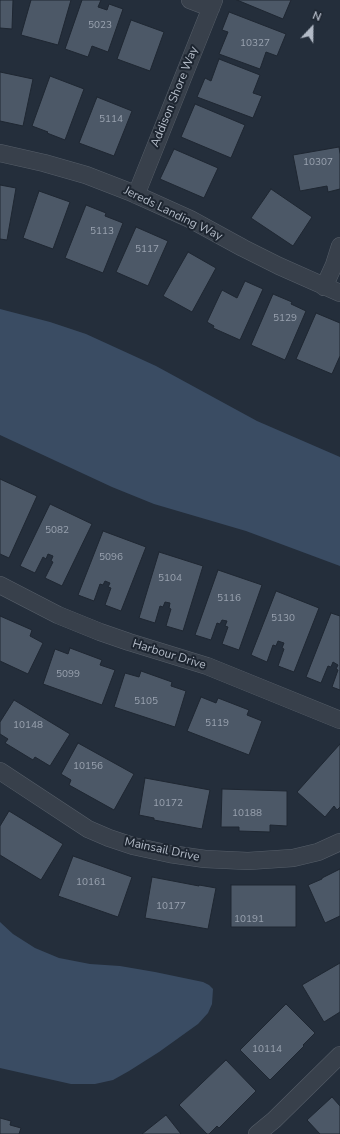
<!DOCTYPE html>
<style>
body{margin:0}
#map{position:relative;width:340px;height:1134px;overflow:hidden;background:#242e3b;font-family:"Nunito Sans",sans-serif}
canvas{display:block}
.north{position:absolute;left:292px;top:8px;width:40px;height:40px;-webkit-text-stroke:3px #1d2530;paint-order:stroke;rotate:22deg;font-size:11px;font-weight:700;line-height:16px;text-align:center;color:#b3bbc7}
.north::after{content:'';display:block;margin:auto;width:14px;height:18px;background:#b3bbc7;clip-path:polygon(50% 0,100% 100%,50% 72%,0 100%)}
</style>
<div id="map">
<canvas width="340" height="1134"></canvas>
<div class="north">N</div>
</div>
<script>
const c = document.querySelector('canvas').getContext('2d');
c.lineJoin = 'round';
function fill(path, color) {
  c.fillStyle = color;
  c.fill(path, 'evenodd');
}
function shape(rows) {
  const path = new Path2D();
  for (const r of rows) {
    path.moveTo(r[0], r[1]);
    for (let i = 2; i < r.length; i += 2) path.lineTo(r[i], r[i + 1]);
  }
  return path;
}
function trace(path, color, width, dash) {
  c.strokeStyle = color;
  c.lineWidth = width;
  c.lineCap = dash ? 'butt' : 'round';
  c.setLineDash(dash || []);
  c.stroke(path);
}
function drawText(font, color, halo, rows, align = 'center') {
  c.font = font + ' "Nunito Sans",sans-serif';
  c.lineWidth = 4;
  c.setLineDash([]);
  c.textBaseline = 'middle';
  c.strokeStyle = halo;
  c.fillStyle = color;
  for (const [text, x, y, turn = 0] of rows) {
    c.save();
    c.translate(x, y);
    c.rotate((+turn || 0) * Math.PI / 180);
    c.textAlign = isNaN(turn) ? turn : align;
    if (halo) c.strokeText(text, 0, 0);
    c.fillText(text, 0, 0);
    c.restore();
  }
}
const water = shape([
 [0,309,50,322,86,334,156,366,257,421,340,457,340,566,246,531,154,504,112,487,0,435],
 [0,922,13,934,35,948,59,958,90,964,120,966,155,972,203,982,209,985,213,989,212,1004,208,1013,198,1024,159,1052,129,1071,113,1080,95,1084,71,1084,0,1068]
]);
const building = shape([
 [0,0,13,0,12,29,0,28,0,0],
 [31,0,71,0,58,45,21,35,31,0],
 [82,0,101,0,98,7,107,10,109,4,123,9,108,52,92,46,88,57,65,49,82,0],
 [237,0,291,0,283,19,237,0],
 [229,12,286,34,277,56,266,52,260,69,219,54,228,32,222,30,229,12],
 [131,20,164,32,150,71,117,59,131,20],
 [219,59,260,75,253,93,262,96,253,118,197,97,205,78,211,81,219,59],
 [0,72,33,79,23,126,0,121,0,72],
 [50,76,84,89,65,140,47,133,48,132,32,126,50,76],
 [97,97,132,111,114,156,79,143,97,97],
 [195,104,245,125,231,158,181,137,195,104],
 [339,147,340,154,340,189,328,192,327,186,300,191,293,155,339,147],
 [174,149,218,168,204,198,160,179,174,149],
 [0,185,16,188,7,240,0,239,0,185],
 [271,189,312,217,293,246,251,218,271,189],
 [39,191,70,202,53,249,23,238,39,191],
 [86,205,106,213,105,216,123,223,103,273,65,258,86,205],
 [136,227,168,241,148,286,116,272,136,227],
 [188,252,216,268,192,312,163,296,188,252],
 [245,281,263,289,240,340,213,328,214,326,207,322,222,290,237,298,245,281],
 [273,294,292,302,291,304,306,311,285,360,251,345,273,294],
 [316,313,340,323,340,356,332,374,296,359,316,313],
 [0,479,37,496,9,558,0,554,0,479],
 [50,504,92,524,62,586,45,578,53,562,51,561,53,556,48,554,46,559,43,557,35,573,20,566,50,504],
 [103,531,146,547,121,611,105,605,111,588,108,587,110,583,105,581,103,585,100,584,94,601,78,595,103,531],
 [159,552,203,566,183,631,166,626,171,609,169,608,170,603,165,602,163,607,160,606,155,623,139,618,159,552],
 [218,570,262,585,239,650,222,644,228,627,225,626,227,621,222,620,220,624,217,623,211,640,195,635,218,570],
 [276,591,319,608,294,672,278,666,284,649,282,648,284,643,278,641,276,646,273,645,267,662,251,655,276,591],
 [331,613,340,616,340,690,332,687,338,670,336,669,338,665,333,662,331,667,328,666,321,683,306,677,331,613],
 [0,616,32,630,30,636,43,643,28,674,0,661,0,616],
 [70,648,102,660,100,665,115,670,102,705,43,684,55,649,68,654,70,648],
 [141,671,172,682,171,686,186,691,175,727,114,707,125,673,139,677,141,671],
 [201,697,216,703,218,698,249,710,247,715,262,721,249,755,187,731,201,697],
 [14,700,70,734,50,766,35,757,33,760,5,743,8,739,0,734,0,722,14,700],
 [78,743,134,774,114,810,69,785,71,780,61,774,78,743],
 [340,744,340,807,337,810,334,806,325,817,297,792,340,744],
 [145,778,210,790,202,829,154,820,154,818,139,815,145,778],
 [222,789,287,791,287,826,270,825,270,832,239,831,239,827,221,827,222,789],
 [9,811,63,844,41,880,0,855,0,826,9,811],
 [73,856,132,877,118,917,58,896,73,856],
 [340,869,340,916,325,923,308,885,322,879,322,878,340,869],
 [152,877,199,886,199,885,216,888,208,929,145,918,152,877],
 [231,885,296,885,296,927,231,927,231,885],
 [340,963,340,1012,324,1022,302,985,340,963],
 [286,1004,315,1033,303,1045,304,1046,270,1080,240,1050,286,1004],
 [226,1060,256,1091,219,1128,217,1126,209,1134,207,1134,179,1105,226,1060],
 [332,1097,340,1106,340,1134,320,1134,307,1120,332,1097],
 [166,1115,181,1134,142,1134,166,1115],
 [0,1118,11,1121,10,1125,21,1128,19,1134,0,1134,0,1118]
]);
const street = shape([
 [190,0,211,8],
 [0,153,44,163,86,175,130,192,190,219,243,248,279,266,340,293],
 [136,195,214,0],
 [324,287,334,265,340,246],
 [0,585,58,615,100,632,129,642,207,666,340,720],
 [0,771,88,829,109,838,133,846,170,854,205,859,248,861,293,858,318,852,340,842],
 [257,1134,274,1120,340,1055]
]);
const numberNames = [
 ["5023",100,26],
 ["10327",255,44],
 ["5114",111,120],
 ["10307",318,163],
 ["5113",102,232],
 ["5117",147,250],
 ["5129",285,319],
 ["5082",57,531],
 ["5096",111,558],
 ["5104",170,579],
 ["5116",229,599],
 ["5130",283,619],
 ["5099",68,675],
 ["5105",146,702],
 ["5119",217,724],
 ["10148",28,726],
 ["10156",88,767],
 ["10172",168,804],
 ["10188",247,814],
 ["10161",91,883],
 ["10177",171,907],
 ["10191",249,920],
 ["10114",267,1050]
];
const streetNames = [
 ["Addison Shore Way",175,97,-68],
 ["Jereds Landing Way",173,214,26],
 ["Harbour Drive",169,655,17],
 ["Mainsail Drive",162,850,12]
];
fill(water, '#3a4c63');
fill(building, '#4c5867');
trace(building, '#1f2732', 1);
trace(street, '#565e69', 18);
trace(street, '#38404b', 17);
drawText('10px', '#99a2af', null, numberNames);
drawText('12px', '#b3bbc7', '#1d2530', streetNames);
</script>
